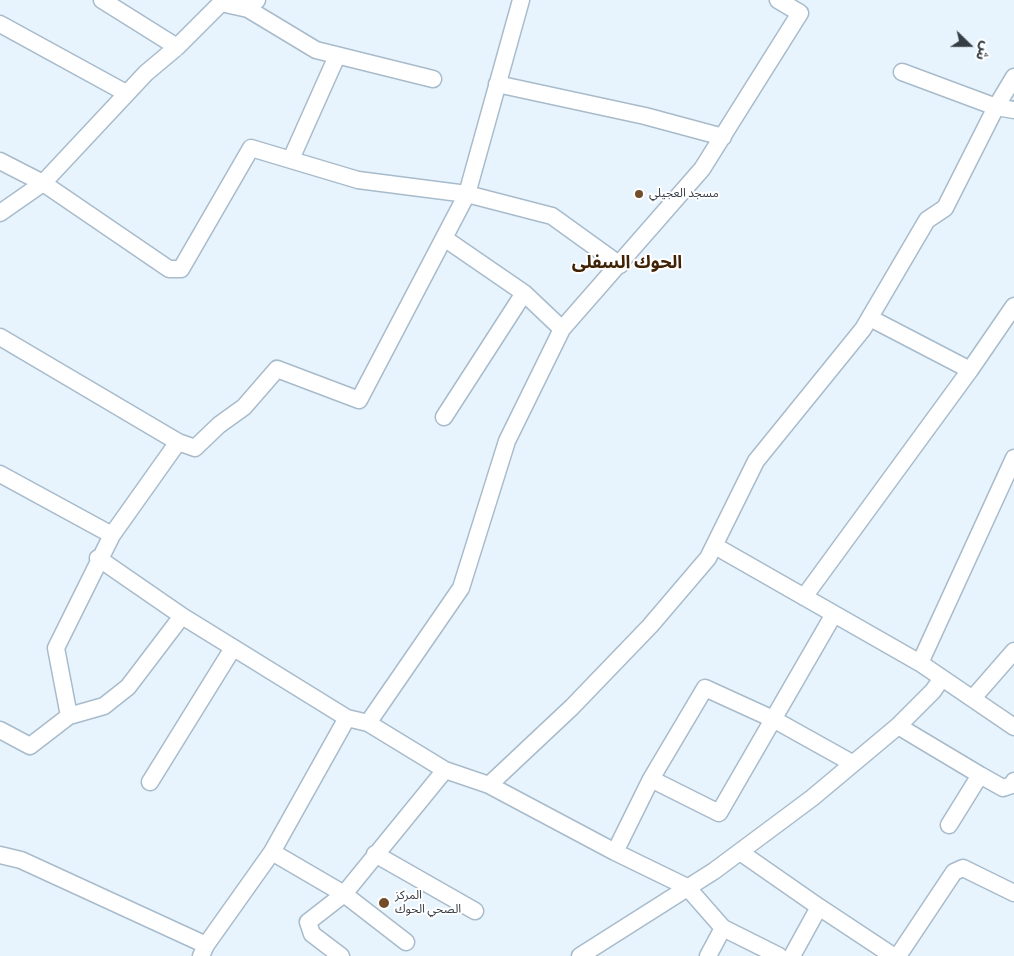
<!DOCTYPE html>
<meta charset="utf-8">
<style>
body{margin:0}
#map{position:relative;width:1014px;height:956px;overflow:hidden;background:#e7f4fd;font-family:"Source Sans 3","Noto Sans Arabic",sans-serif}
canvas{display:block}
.north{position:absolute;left:944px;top:20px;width:50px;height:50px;-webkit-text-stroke:4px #fff;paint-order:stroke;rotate:112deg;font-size:14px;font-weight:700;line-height:20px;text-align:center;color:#363e44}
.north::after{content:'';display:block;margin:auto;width:18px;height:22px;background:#363e44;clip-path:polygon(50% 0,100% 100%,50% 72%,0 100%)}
</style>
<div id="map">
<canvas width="1014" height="956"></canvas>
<div class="north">ش</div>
</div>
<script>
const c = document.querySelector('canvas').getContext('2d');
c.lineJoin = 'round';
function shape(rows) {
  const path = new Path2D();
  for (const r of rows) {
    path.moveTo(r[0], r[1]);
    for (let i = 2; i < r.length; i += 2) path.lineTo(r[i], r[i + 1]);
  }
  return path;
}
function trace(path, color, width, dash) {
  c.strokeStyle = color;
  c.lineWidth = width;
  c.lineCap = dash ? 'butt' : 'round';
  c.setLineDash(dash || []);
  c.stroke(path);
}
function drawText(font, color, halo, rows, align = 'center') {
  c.font = font + ' "Source Sans 3","Noto Sans Arabic",sans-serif';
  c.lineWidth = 4;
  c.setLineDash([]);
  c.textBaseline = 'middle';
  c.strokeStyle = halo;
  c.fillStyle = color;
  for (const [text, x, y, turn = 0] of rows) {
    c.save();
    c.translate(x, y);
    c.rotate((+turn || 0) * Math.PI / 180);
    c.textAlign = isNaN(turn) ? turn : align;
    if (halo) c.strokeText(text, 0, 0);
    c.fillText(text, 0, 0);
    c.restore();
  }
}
const street = shape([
 [102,0,177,47],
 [248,9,316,50,433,79],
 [0,24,126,93],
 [902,72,996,107,1014,110],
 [497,84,645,116,723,137],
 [291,159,337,56],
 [0,161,43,183,169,269,181,269,251,148,358,180,467,194,552,216,620,265],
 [0,213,43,183,146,73,177,47,221,3,248,9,257,0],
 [444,238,524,293],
 [870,318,970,370],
 [0,337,178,442],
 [444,417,524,293,562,329,702,169,800,13,778,0],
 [0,474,112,535],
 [715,546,920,663,1014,727],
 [98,558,182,616,347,718,368,723,445,770,489,785,615,852,687,887,723,928,779,956],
 [804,597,970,370,1014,306],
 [920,663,1014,458],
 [973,698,1014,651],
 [69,716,104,706,128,687,182,616],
 [368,723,461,588,507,441,562,329],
 [898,726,980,775],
 [0,730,30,746,69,716,56,648,112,535,178,442,195,448,219,425,244,407,277,369,359,400,467,194,521,0],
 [651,779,719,813,834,614],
 [150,782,233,648],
 [489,785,572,707,650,626,708,558,756,461,863,329,927,220,945,208,996,107,1014,77],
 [949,825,980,775,1003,788,1012,785,1014,781],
 [272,852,344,894,406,942],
 [615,852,651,779,705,688,773,719,852,763],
 [740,852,819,907],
 [375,854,475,911],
 [0,855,21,860,206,945],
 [201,956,206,945,272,852,347,718],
 [341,956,312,934,308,922,344,894,445,770],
 [580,956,714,871,812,798,898,726,933,691,942,678],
 [708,956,723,928],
 [792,956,819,907,893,956],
 [898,956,954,872,963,868,1014,893]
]);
const markers = [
 [639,194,5,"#734d2a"],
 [384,903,6,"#734d2a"]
];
const poiNames = [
 ["مسجد العجيلي",649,194],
 ["المركز",395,896],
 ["الصحي الحوك",395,910]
];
const districtNames = [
 ["الحوك السفلى",627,264]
];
trace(street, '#a8bbcb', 19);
trace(street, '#fff', 16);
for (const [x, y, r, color] of markers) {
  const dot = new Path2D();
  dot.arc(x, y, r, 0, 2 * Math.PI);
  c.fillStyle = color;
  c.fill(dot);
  trace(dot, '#fff', 2);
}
drawText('12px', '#363e44', '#fff', poiNames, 'left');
drawText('bold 18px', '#402306', '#fff', districtNames);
</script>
